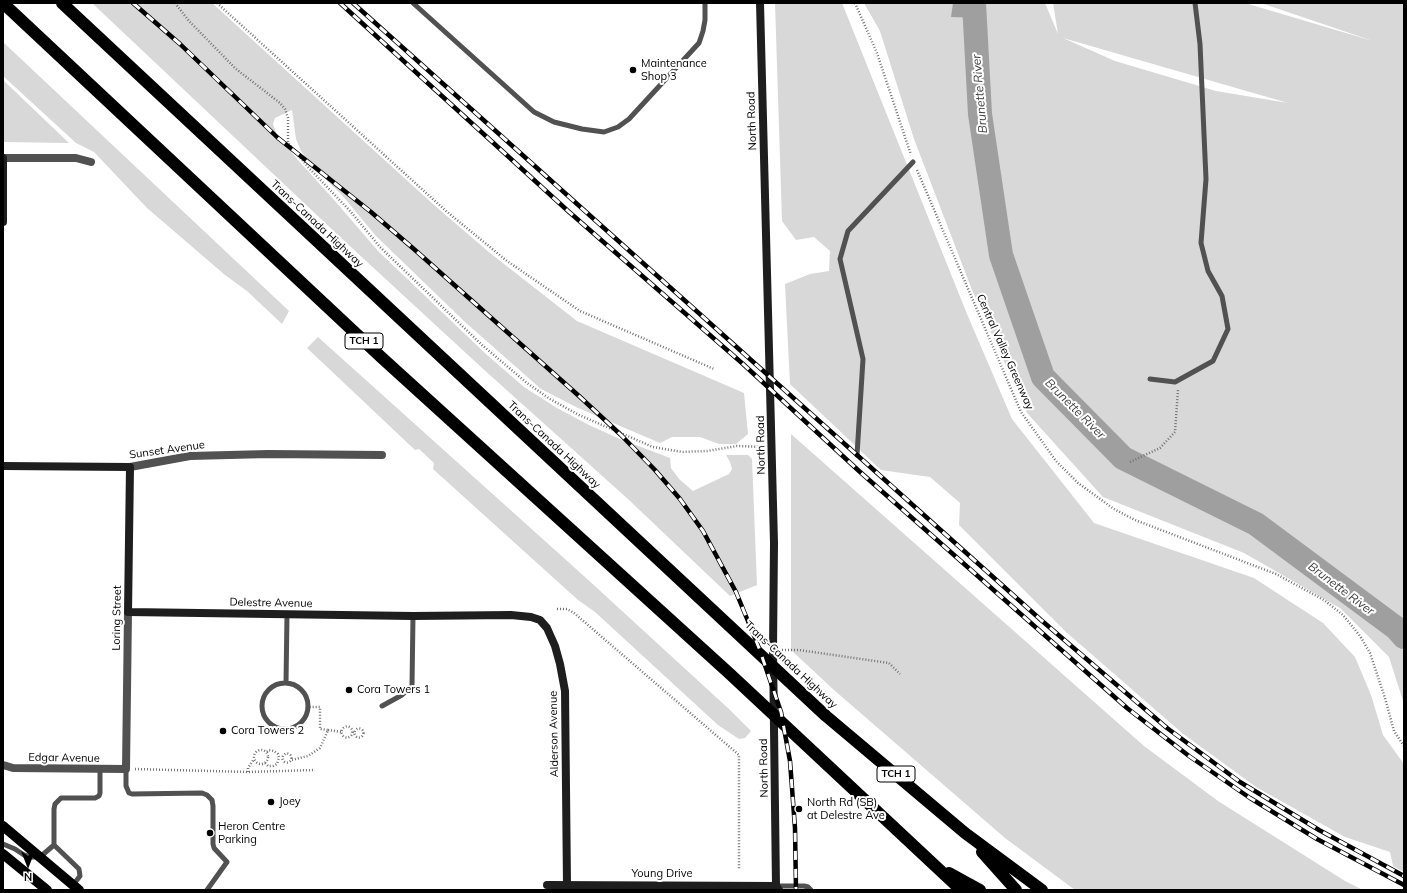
<!DOCTYPE html>
<style>
body{margin:0}
#map{position:relative;width:1407px;height:893px;overflow:hidden;background:#fff;font-family:Mulish,sans-serif}
canvas{display:block}
.frame{position:absolute;inset:0;border:4px solid #000;pointer-events:none}
.north{position:absolute;left:8px;top:845px;width:40px;height:40px;-webkit-text-stroke:3px #fff;paint-order:stroke;rotate:180deg;font-size:11px;font-weight:700;line-height:16px;text-align:center;color:#000}
.north::after{content:'';display:block;margin:auto;width:14px;height:18px;background:#000;clip-path:polygon(50% 0,100% 100%,50% 72%,0 100%)}
</style>
<div id="map">
<canvas width="1407" height="893"></canvas>
<div class="frame"></div>
<div class="north">N</div>
</div>
<script>
const c = document.querySelector('canvas').getContext('2d');
c.lineJoin = 'round';
function fill(path, color) {
  c.fillStyle = color;
  c.fill(path, 'evenodd');
}
function shape(rows) {
  const path = new Path2D();
  for (const r of rows) {
    if (r.length === 3) {
      path.moveTo(r[0] + r[2], r[1]);
      path.arc(r[0], r[1], r[2], 0, 2 * Math.PI);
      continue;
    }
    path.moveTo(r[0], r[1]);
    for (let i = 2; i < r.length; i += 2) path.lineTo(r[i], r[i + 1]);
  }
  return path;
}
function trace(path, color, width, dash) {
  c.strokeStyle = color;
  c.lineWidth = width;
  c.lineCap = dash ? 'butt' : 'round';
  c.setLineDash(dash || []);
  c.stroke(path);
}
function drawText(font, color, halo, rows, align = 'center') {
  c.font = font + ' Mulish,sans-serif';
  c.lineWidth = 4;
  c.setLineDash([]);
  c.textBaseline = 'middle';
  c.strokeStyle = halo;
  c.fillStyle = color;
  for (const [text, x, y, turn = 0] of rows) {
    c.save();
    c.translate(x, y);
    c.rotate((+turn || 0) * Math.PI / 180);
    c.textAlign = isNaN(turn) ? turn : align;
    if (halo) c.strokeText(text, 0, 0);
    c.fillText(text, 0, 0);
    c.restore();
  }
}
const green = shape([
 [92,3,212,3,434,205,490,253,577,321,744,393,748,434,736,444,719,444,700,437,672,437,660,443,578,408,541,389,465,322,376,236,341,194,312,166,301,151,296,139,292,110,275,118,273,124,277,135,297,159,335,201,378,251,487,355,524,387,557,408,589,425,620,439,670,458,671,468,679,479,693,491,729,474,732,469,730,462,726,455,748,455,752,459,757,585,730,596,629,500,481,367,339,236],
 [775,3,842,3,967,314,1012,419,1094,523,1254,578,1323,623,1355,657,1371,695,1383,735,1404,764,1404,872,1393,866,1390,852,1345,837,1256,787,1182,733,1066,632,959,525,960,503,930,477,881,470,790,384,785,284,810,274,829,271,830,251,814,237,796,240,782,221],
 [864,3,1045,3,1058,34,1053,3,1245,3,1373,41,1261,3,1404,3,1404,704,1389,657,1340,608,1244,553,1103,497,1027,413,972,290,914,139,880,31],
 [1063,38,1288,103,1216,91,1115,61],
 [3,42,289,311,282,324,247,291,225,275,147,208,94,152,76,143,3,76],
 [3,80,69,143,3,142],
 [318,337,585,577,730,710,751,731,745,738,739,739,718,725,595,612,578,600,433,469,434,463,419,449,415,450,307,348],
 [791,434,1144,746,1218,801,1345,881,1363,890,1075,890,1005,838,834,690,791,650]
]);
const water = shape([
 [953,3,984,3,982,18,951,17]
]);
const river = shape([
 [974,3,980,114,1001,255,1043,377,1123,458,1256,524,1396,628,1404,637]
]);
const path = shape([
 [175,3,189,21,236,69,280,103,285,109,288,118,288,143,309,168,351,212,380,247,482,345,527,383,550,399,579,415,653,447,682,452,707,451,737,446,763,447],
 [217,3,446,211,507,261,580,311,714,369],
 [855,3,877,53,911,155],
 [917,170,1021,412,1056,461,1078,483,1114,509,1135,520,1276,574,1324,600,1343,615,1360,636,1370,653,1385,698,1394,731,1404,746],
 [1130,462,1160,448,1175,432,1178,390],
 [557,609,567,609,574,613,739,755,739,869],
 [782,650,799,650,889,663,900,674],
 [347,732,5.5],
 [359,733,4.5],
 [328,730,342,732],
 [261,757,7],
 [287,758,4.5],
 [292,760,308,756,320,748,328,730,320,729,320,707,308,707],
 [265,763,268,766,273,766,277,764,279,758,278,754,274,751,269,750,266,753],
 [135,769,248,772,315,770],
 [248,772,248,768,254,759]
]);
const lane = shape([
 [413,3,534,112,554,122,582,129,604,132,618,127,629,119,699,43,703,31,705,20,705,3],
 [1150,379,1175,382,1213,361,1228,329,1222,296,1208,271,1201,243,1206,179,1200,44,1195,3],
 [857,455,863,359,840,259,848,231,913,162],
 [285,706,23],
 [286,683,287,614],
 [382,706,402,695,412,686,413,616],
 [126,769,126,786,129,793,132,794,202,793,207,795,212,800,213,806,213,844,214,848,227,862,207,890],
 [3,844,15,849,24,855,31,857,40,857,54,845,54,809,55,804,61,798,95,798,99,796,100,793,100,769],
 [54,845,79,869,80,876,73,885],
 [776,886,804,886,808,887,811,890]
]);
const street = shape([
 [4,158,76,158,91,162],
 [130,467,190,456,268,454,382,455],
 [3,765,13,768,126,769,128,612]
]);
const secondary = shape([
 [760,3,774,543,773,650,776,886,779,890],
 [3,158,3,222],
 [3,466,130,467,128,612,413,616,511,615,531,617,540,620,547,628,555,646,560,664,565,691,567,885],
 [547,885,776,886]
]);
const primary = shape([
 [3,826,79,890],
 [3,854,47,890]
]);
const highway = shape([
 [3,3,381,357,730,674,961,890],
 [62,3,826,716,965,833,1042,890],
 [982,852,1016,890],
 [949,873,980,890]
]);
const rail = shape([
 [133,3,180,44,278,138,371,212,415,250,579,396,621,435,655,470,680,499,703,531,736,592,759,648,781,712,790,761,795,828,796,890],
 [340,3,568,211,743,364,859,471,1127,708,1189,756,1250,798,1317,839,1404,885],
 [353,3,1041,620,1167,728,1240,782,1319,830,1404,876]
]);
const markers = [
 [633,70,4,"#000"],
 [349,690,4,"#000"],
 [223,731,4,"#000"],
 [271,802,4,"#000"],
 [799,809,4,"#000"],
 [210,833,4,"#000"]
];
const shields = [
 [364,341,38],
 [896,774,38]
];
const shieldNames = [
 ["TCH 1",364,341],
 ["TCH 1",896,774]
];
const poiNames = [
 ["Maintenance",641,64],
 ["Shop 3",641,77],
 ["Cora Towers 1",357,690],
 ["Cora Towers 2",231,731],
 ["Joey",279,802],
 ["North Rd (SB)",807,803],
 ["at Delestre Ave",807,816],
 ["Heron Centre",218,827],
 ["Parking",218,840]
];
const streetNames = [
 ["North Road",752,121,-92],
 ["Trans-Canada Highway",317,224,43],
 ["Central Valley Greenway",1005,352,66],
 ["Trans-Canada Highway",554,445,43],
 ["North Road",761,445,-91],
 ["Sunset Avenue",167,450,-8],
 ["Delestre Avenue",271,603,1],
 ["Loring Street",117,618,-89],
 ["Trans-Canada Highway",791,665,43],
 ["Alderson Avenue",554,734,-91],
 ["Edgar Avenue",64,758,1],
 ["North Road",764,768,-91],
 ["Young Drive",662,874]
];
const waterNames = [
 ["Brunette River",980,94,-95],
 ["Brunette River",1075,409,45],
 ["Brunette River",1341,589,37]
];
fill(green, '#d8d8d8');
fill(water, '#9f9f9f');
trace(river, '#9f9f9f', 24);
trace(path, '#737373', 2.5, [1, 2]);
trace(lane, '#515151', 5);
trace(street, '#515151', 8);
trace(secondary, '#1e1e1e', 8);
trace(primary, '#000', 10);
trace(highway, '#000', 12);
trace(rail, '#000', 4.5);
trace(rail, '#fff', 3, [9]);
for (const [x, y, r, color] of markers) {
  const dot = new Path2D();
  dot.arc(x, y, r, 0, 2 * Math.PI);
  c.fillStyle = color;
  c.fill(dot);
  trace(dot, '#fff', 1.5);
}
for (const [x, y, w] of shields) {
  const box = new Path2D();
  box.roundRect(x - w / 2, y - 8, w, 16, 3);
  c.fillStyle = '#fff';
  c.fill(box);
  trace(box, '#000', 1);
}
drawText('bold 10px', '#000', null, shieldNames);
drawText('11px', '#000', '#fff', poiNames, 'left');
drawText('11px', '#000', '#fff', streetNames);
drawText('italic 12px', '#404040', '#fff', waterNames);
</script>
